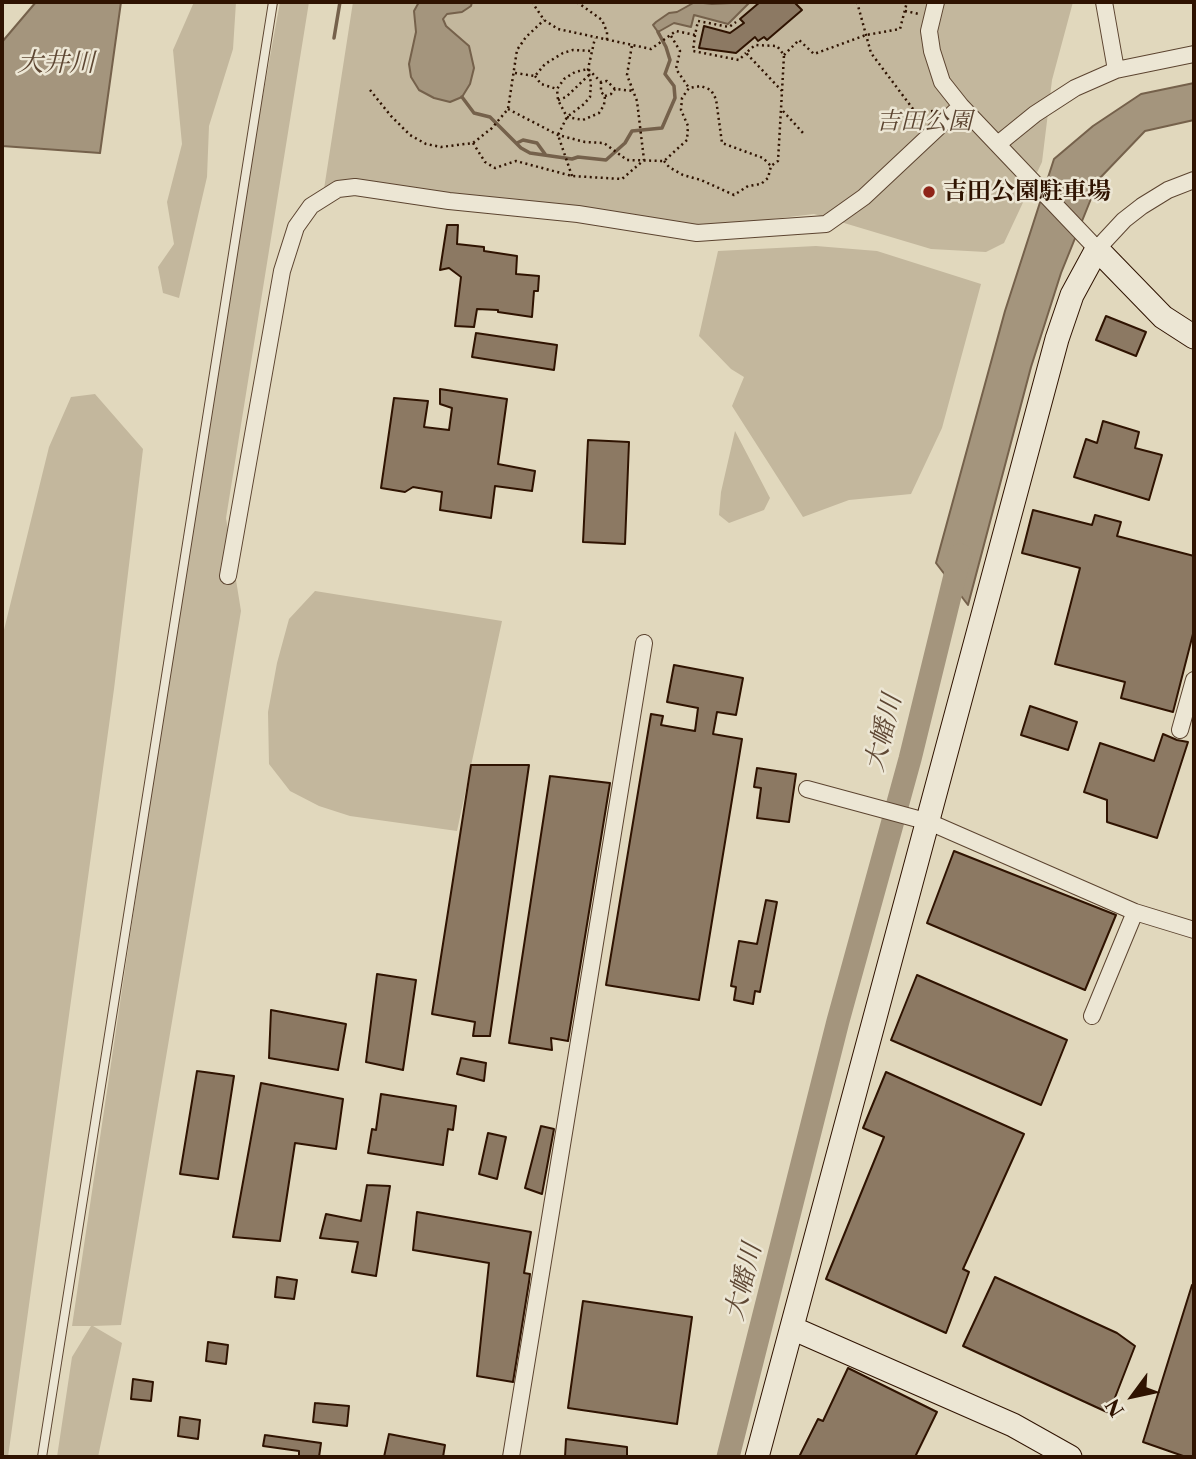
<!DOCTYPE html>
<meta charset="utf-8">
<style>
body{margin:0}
#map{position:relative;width:1196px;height:1459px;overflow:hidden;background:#e1d8bd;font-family:"Libre Caslon Text",serif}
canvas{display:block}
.frame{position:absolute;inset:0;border:4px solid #2f1301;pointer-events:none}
.north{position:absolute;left:1098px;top:1361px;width:70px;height:70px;-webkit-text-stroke:5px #ece6d4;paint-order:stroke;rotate:237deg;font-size:19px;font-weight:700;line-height:28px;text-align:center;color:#2f1301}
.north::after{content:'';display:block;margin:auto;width:24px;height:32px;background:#2f1301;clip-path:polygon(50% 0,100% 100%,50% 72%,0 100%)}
</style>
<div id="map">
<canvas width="1196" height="1459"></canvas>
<div class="frame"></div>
<div class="north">N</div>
</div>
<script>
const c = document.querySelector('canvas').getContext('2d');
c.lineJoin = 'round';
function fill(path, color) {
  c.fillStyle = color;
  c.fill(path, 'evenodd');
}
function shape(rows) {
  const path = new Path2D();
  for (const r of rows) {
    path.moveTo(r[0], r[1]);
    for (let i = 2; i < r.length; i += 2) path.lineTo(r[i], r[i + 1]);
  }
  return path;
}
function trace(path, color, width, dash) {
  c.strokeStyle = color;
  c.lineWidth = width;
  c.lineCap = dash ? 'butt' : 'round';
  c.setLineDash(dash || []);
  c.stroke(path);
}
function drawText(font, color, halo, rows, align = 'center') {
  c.font = font + ' "Libre Caslon Text","Noto Serif JP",serif';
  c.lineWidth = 5;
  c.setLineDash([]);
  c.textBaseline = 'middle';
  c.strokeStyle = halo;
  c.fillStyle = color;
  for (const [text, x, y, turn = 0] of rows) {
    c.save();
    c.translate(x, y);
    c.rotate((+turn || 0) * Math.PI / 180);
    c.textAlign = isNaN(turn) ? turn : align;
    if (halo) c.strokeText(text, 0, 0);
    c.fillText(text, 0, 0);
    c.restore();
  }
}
const green = shape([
 [194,2,236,2,233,49,209,126,207,177,179,298,163,293,158,267,174,244,167,202,182,144,173,50],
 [280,2,309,2,226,518,241,611,121,1325,93,1326,122,1343,98,1457,57,1457,72,1357,91,1326,72,1326,208,411,227,293],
 [353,2,1073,2,1052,80,1042,162,1004,243,986,252,931,249,814,214,706,227,324,189],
 [816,246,877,251,981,284,942,428,911,494,849,500,803,517,732,406,744,377,731,369,699,336,718,251],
 [95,394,143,449,114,689,8,1457,2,1457,2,638,49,447,71,397],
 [735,431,770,498,764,510,729,523,719,515,721,492],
 [315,591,502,621,457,831,350,816,319,806,290,791,269,764,268,712,277,663,289,619]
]);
const water = shape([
 [36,2,121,2,100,153,2,146,2,42,36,2],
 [419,2,472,2,471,6,462,12,447,14,443,19,446,26,469,46,474,68,470,84,462,97,450,102,434,98,419,90,411,77,409,64,416,32,414,11,419,2],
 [695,2,712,4,750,2,728,24,694,15,691,27,674,23,658,32,653,25,656,22,669,13,677,12,695,2],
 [1194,83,1194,120,1145,131,1099,179,1061,273,1031,367,968,605,936,563,1005,311,1054,159,1093,126,1141,94,1194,83]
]);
const stream = shape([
 [334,38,340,2],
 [462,97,474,113,490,117,521,148,530,153,572,159,578,157,606,160,625,143,632,131,662,128,675,98,674,86,665,74,670,60,666,47,658,32],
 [517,143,523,140,537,143,545,154]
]);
const river = shape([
 [728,1457,838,1021,910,759,960,555]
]);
const building = shape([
 [760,2,794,2,802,10,767,40,764,37,758,41,755,37,736,53,699,48,704,26,730,33,744,23,740,19,760,2],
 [447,225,458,225,457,244,484,247,484,251,517,256,516,274,539,276,538,291,534,291,532,317,498,312,498,310,477,309,474,327,455,326,461,277,449,268,440,270,447,225],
 [1106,316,1146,332,1136,356,1096,340,1106,316],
 [476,333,557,345,554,370,472,357,476,333],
 [440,389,507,399,498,464,535,471,532,491,495,486,491,518,440,510,442,492,413,487,405,492,381,488,394,398,428,401,424,427,449,430,452,408,440,404,440,389],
 [1103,421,1139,432,1135,448,1162,455,1149,500,1074,477,1086,439,1097,443,1103,421],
 [588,440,629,442,625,544,583,542,588,440],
 [1033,510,1092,525,1095,515,1121,522,1117,536,1194,556,1194,630,1173,712,1121,698,1125,682,1055,664,1080,568,1022,553,1033,510],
 [674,665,743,678,736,715,717,712,713,734,742,739,699,1000,606,985,651,714,663,716,661,725,695,731,698,708,667,702,674,665],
 [1030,706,1077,722,1068,750,1021,735,1030,706],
 [1163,734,1177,740,1188,742,1157,838,1107,822,1107,800,1084,792,1100,743,1154,761,1163,734],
 [471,765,529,765,490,1036,473,1036,475,1022,432,1014,471,765],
 [757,768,796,774,789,822,757,818,761,788,754,787,757,768],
 [550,776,610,783,568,1041,551,1038,552,1050,509,1043,550,776],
 [954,851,1116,915,1085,990,927,923,954,851],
 [766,900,777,902,760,992,755,991,753,1004,734,1000,736,987,731,986,739,941,757,944,766,900],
 [377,974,416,980,403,1070,366,1062,377,974],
 [917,975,1067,1040,1041,1105,891,1040,917,975],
 [271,1010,346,1024,338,1070,269,1058,271,1010],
 [461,1058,486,1063,484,1081,457,1074,461,1058],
 [197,1071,234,1076,218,1179,180,1174,197,1071],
 [886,1072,1024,1134,963,1269,969,1272,946,1333,826,1279,884,1137,863,1128,886,1072],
 [261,1083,343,1099,336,1149,295,1143,280,1241,233,1237,261,1083],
 [381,1094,456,1106,453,1130,448,1129,443,1165,368,1153,372,1129,376,1130,381,1094],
 [541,1126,554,1129,542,1194,525,1188,541,1126],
 [488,1133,506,1137,497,1179,479,1174,488,1133],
 [367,1185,390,1186,376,1276,352,1272,358,1242,320,1238,326,1214,361,1221,367,1185],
 [417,1212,531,1232,524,1273,530,1274,529,1282,513,1382,477,1376,489,1263,413,1250,417,1212],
 [277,1277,297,1280,294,1299,275,1297,277,1277],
 [995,1277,1117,1333,1135,1346,1109,1413,963,1346,995,1277],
 [1192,1285,1194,1285,1194,1457,1186,1457,1143,1442,1192,1285],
 [583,1301,692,1317,677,1424,568,1408,583,1301],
 [208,1342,228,1345,226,1364,206,1361,208,1342],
 [848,1368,937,1412,915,1457,799,1457,818,1419,823,1421,848,1368],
 [133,1379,153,1382,151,1401,131,1399,133,1379],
 [315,1403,349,1406,347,1426,313,1422,315,1403],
 [180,1417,200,1420,198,1439,178,1436,180,1417],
 [389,1434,445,1445,443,1457,384,1457,389,1434],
 [265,1435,321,1443,319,1457,299,1457,299,1451,263,1446,265,1435],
 [566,1439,627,1447,627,1457,565,1457,566,1439]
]);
const path = shape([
 [532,2,544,20,558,29,651,49,676,31,695,35,698,21,729,27,736,22],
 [577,2,602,20,607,32,607,40],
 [857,2,871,53,916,113,934,111],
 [905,11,919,14],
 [695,35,693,51,739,60,746,53],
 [671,36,680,51,676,69,689,88],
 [784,55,799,40,814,54,866,35,900,29,907,2],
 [515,73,535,76,545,64,563,53,573,50,592,51],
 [535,76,541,84,557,89],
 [601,82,601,92,605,96,604,105,599,113,583,120,567,117,558,100,557,89,564,79,575,72,588,69,601,82,607,81,615,89,634,91],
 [370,90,391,116,410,135,426,144,441,147,473,143,492,128,508,109,517,50,526,37,544,20],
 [605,96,611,94,615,89],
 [558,100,566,97,589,75],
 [508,109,558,135,585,142,604,143,627,160,664,161,687,140,688,126,681,110,682,98,689,88,701,86,711,90,716,99,722,143,763,158,771,166],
 [783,111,804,134],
 [473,143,485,162,495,168,516,161,572,176,622,179,644,160,637,101,627,75,632,45],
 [664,161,669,167,683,175,701,180,734,195,748,186,761,184,768,178,771,166,778,161,781,109,784,55,777,46,755,45,746,53,782,91],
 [572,176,558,135,567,117,584,104,590,97,591,83,588,69,595,38]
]);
const lane = shape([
 [42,1457,273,2]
]);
const street = shape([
 [936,2,929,31,932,51,942,82,961,106,1097,249,1124,220,1142,206,1168,190,1194,180],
 [1104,2,1116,70],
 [998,144,1035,114,1075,88,1116,70,1194,54],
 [228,576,282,271,296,227,311,206,338,189,355,187,449,201,578,214,697,233,826,224,864,197,961,106],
 [1180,730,1194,680],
 [807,789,929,822,1135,912,1194,930],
 [1092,1016,1135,912],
 [511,1457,644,643]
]);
const secondary = shape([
 [792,1328,1013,1425,1070,1457],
 [757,1457,1057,339,1072,295,1097,249,1163,317,1194,337]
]);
const markers = [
 [929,192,7,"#8f2418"]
];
const parkNames = [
 ["吉田公園",924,122]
];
const poiNames = [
 ["吉田公園駐車場",943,192]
];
const waterNames = [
 ["大井川",56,63],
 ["大幡川",884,733,-76],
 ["大幡川",744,1282,-76]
];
fill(green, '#c3b79d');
fill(water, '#a4957d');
trace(water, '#75614b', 2);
trace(stream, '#75614b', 3.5);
trace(river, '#a4957d', 23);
fill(building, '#8c7963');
trace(building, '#2f1301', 2);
trace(lane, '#5c4430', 10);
trace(street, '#5c4430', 18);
trace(secondary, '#2f1301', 25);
trace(path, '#2f1301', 2.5, [2, 3.5]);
trace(lane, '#ece6d4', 8);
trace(street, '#ece6d4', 16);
trace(secondary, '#ece6d4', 23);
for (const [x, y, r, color] of markers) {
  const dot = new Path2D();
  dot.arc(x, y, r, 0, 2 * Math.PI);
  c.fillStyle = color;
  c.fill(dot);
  trace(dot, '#ece6d4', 2.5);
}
drawText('italic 24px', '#5b4430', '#ece6d4', parkNames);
drawText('bold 24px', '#2f1301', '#ece6d4', poiNames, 'left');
drawText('italic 26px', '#5e4733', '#ece6d4', waterNames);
</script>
